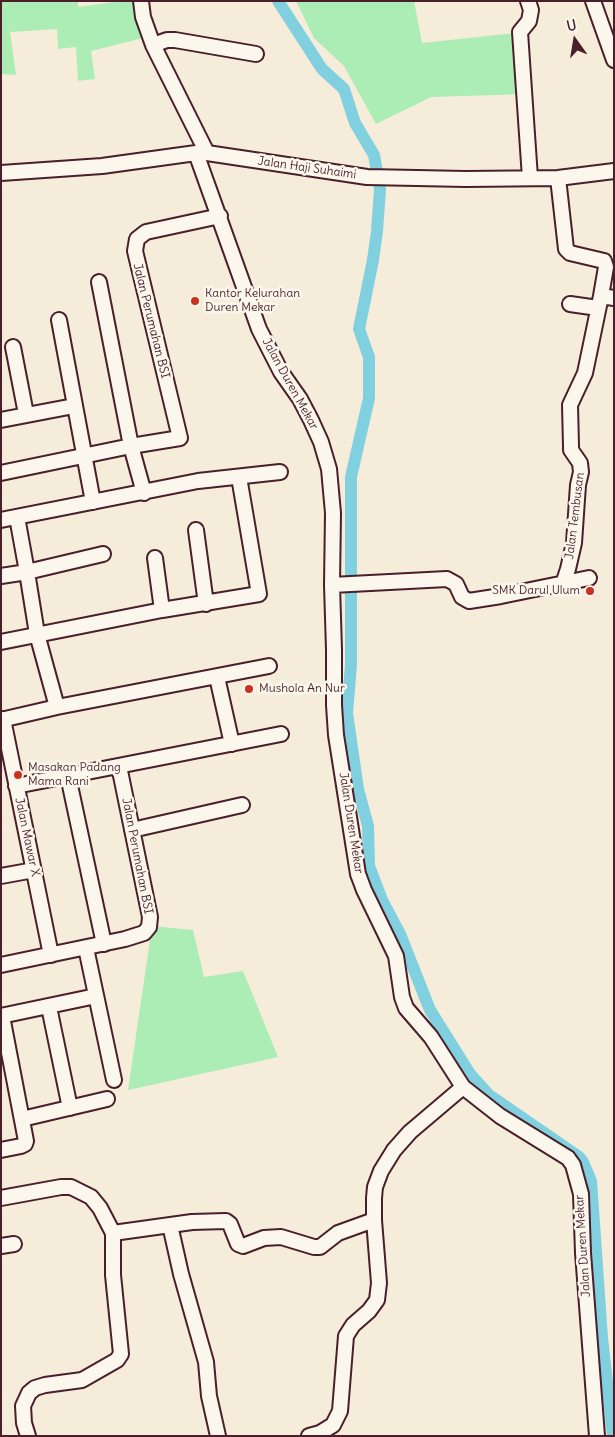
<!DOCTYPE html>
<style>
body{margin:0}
#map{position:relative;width:615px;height:1437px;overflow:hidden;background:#f5ecda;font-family:Delius,sans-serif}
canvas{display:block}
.frame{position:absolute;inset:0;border:2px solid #4a1f2b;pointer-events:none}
.north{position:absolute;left:550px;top:15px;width:50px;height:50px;-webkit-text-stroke:4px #fbf7ec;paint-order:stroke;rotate:347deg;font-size:14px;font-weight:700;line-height:20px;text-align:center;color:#4a1f2b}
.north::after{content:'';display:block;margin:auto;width:18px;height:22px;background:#4a1f2b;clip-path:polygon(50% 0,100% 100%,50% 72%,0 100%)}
</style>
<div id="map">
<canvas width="615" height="1437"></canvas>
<div class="frame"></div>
<div class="north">U</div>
</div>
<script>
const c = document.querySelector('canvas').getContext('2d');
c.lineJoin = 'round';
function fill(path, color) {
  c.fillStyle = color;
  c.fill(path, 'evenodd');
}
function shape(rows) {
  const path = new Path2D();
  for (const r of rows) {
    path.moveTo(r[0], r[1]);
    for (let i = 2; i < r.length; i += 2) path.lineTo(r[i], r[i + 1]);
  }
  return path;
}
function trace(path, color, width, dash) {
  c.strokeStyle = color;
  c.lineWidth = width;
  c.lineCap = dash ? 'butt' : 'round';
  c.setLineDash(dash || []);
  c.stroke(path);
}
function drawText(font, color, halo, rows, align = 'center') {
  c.font = font + ' Delius,sans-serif';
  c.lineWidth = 5;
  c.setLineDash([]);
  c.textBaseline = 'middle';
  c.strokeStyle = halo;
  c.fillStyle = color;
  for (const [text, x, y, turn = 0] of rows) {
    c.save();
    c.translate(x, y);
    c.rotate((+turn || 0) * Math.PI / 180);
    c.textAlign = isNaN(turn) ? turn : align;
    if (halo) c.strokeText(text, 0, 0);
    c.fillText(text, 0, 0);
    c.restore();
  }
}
const green = shape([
 [1,1,78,1,78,7,122,1,144,1,151,36,91,51,95,79,78,81,76,47,58,49,57,29,10,32,16,75,1,74],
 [296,1,414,1,422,43,515,33,527,94,431,97,376,124,344,66,314,38],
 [152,926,193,930,204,977,243,971,278,1057,128,1090]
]);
const canal = shape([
 [278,1,322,69,344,89,355,123,374,155,380,189,377,231,373,260,359,329,369,357,369,398,351,477,351,665,347,713,358,789,368,826,369,866,382,900,400,934,430,1010,470,1074,489,1095,579,1157,583,1162,591,1181,602,1338,613,1436]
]);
const minor = shape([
 [141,1,143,17,153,45,207,153],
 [528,1,531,10,529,21,520,32,530,178],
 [593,1,614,60],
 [153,45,167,40,175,40,256,54],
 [196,153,259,329,281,372,300,399,311,420,321,442,329,469,333,513,332,585,334,650,334,705,336,735,358,874,364,890,396,956,402,997,406,1008,431,1037,463,1087,500,1116,568,1158,573,1165,581,1194,583,1253,597,1436],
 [1,173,102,166,196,153,207,153,367,177,466,179,558,178,614,171],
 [558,178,566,249,570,253,604,261,606,267,601,296,614,298],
 [570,304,598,308],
 [59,320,93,502],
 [13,347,26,414],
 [1,420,74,406],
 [1,473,131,446,99,282],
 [144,493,131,446,180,438,135,251,137,239,146,232,220,216],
 [17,517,27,572,103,554],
 [1,520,198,481,280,472],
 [196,530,206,604],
 [155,558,162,610],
 [1,576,27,572,37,634,57,707,1,720],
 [563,584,568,569,574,543,578,485,581,472,580,463,571,450,571,446,570,405,585,373,601,296],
 [332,585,447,579,456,584,462,597,469,601,501,596,589,578],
 [1,642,162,610,259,594,239,477],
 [217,677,232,744],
 [57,707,269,666],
 [3,719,51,955],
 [68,776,104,944],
 [16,786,281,734],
 [132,830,242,805],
 [1,876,34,870],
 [86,948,114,1080],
 [1,965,125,939,144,933,149,927,150,917,119,766],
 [49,1007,70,1108],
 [1,1016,96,996],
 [22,1119,107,1099],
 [1,1150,21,1146,25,1144,26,1141,2,1016],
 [1,1198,61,1187,71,1187,91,1197,100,1208,113,1233,192,1222,226,1221,230,1224,238,1244,243,1246,264,1238,281,1237,314,1247,320,1247,338,1233,374,1220],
 [170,1225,181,1274,206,1362,209,1396,218,1436],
 [1,1246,14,1244],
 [28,1436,24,1423,23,1406,29,1393,35,1388,45,1385,82,1380,117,1360,121,1354,113,1275,113,1233],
 [309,1436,320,1433,333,1425,340,1411,346,1336,353,1325,369,1311,377,1300,379,1283,374,1220,374,1198,375,1187,381,1171,394,1150,410,1132,463,1087]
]);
const markers = [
 [195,301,5,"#c8321e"],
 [590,591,5,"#c8321e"],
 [249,689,5,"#c8321e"],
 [18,775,5,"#c8321e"]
];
const streetNames = [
 ["Jalan Haji Suhaimi",307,168,8],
 ["Jalan Perumahan BSI",151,321,76],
 ["Jalan Duren Mekar",290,384,61],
 ["Jalan Tembusan",575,516,-83],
 ["Jalan Duren Mekar",351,823,81],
 ["Jalan Mawar X",27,837,78],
 ["Jalan Perumahan BSI",137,856,79],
 ["Jalan Duren Mekar",583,1246,-94]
];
const poiNames = [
 ["Kantor Kelurahan",205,294],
 ["Duren Mekar",205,308],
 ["SMK Darul Ulum",580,591,"right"],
 ["Mushola An Nur",259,689],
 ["Masakan Padang",28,768],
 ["Mama Rani",28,782]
];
fill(green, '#acedb6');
trace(canal, '#81d0df', 12);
trace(minor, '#4a1f2b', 18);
trace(minor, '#fbf7ec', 14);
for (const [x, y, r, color] of markers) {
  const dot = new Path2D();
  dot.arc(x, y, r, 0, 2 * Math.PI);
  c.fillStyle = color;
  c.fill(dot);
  trace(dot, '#fbf7ec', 2);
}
drawText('12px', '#4a1f2b', '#fbf7ec', streetNames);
drawText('12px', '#4a1f2b', '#fbf7ec', poiNames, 'left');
</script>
